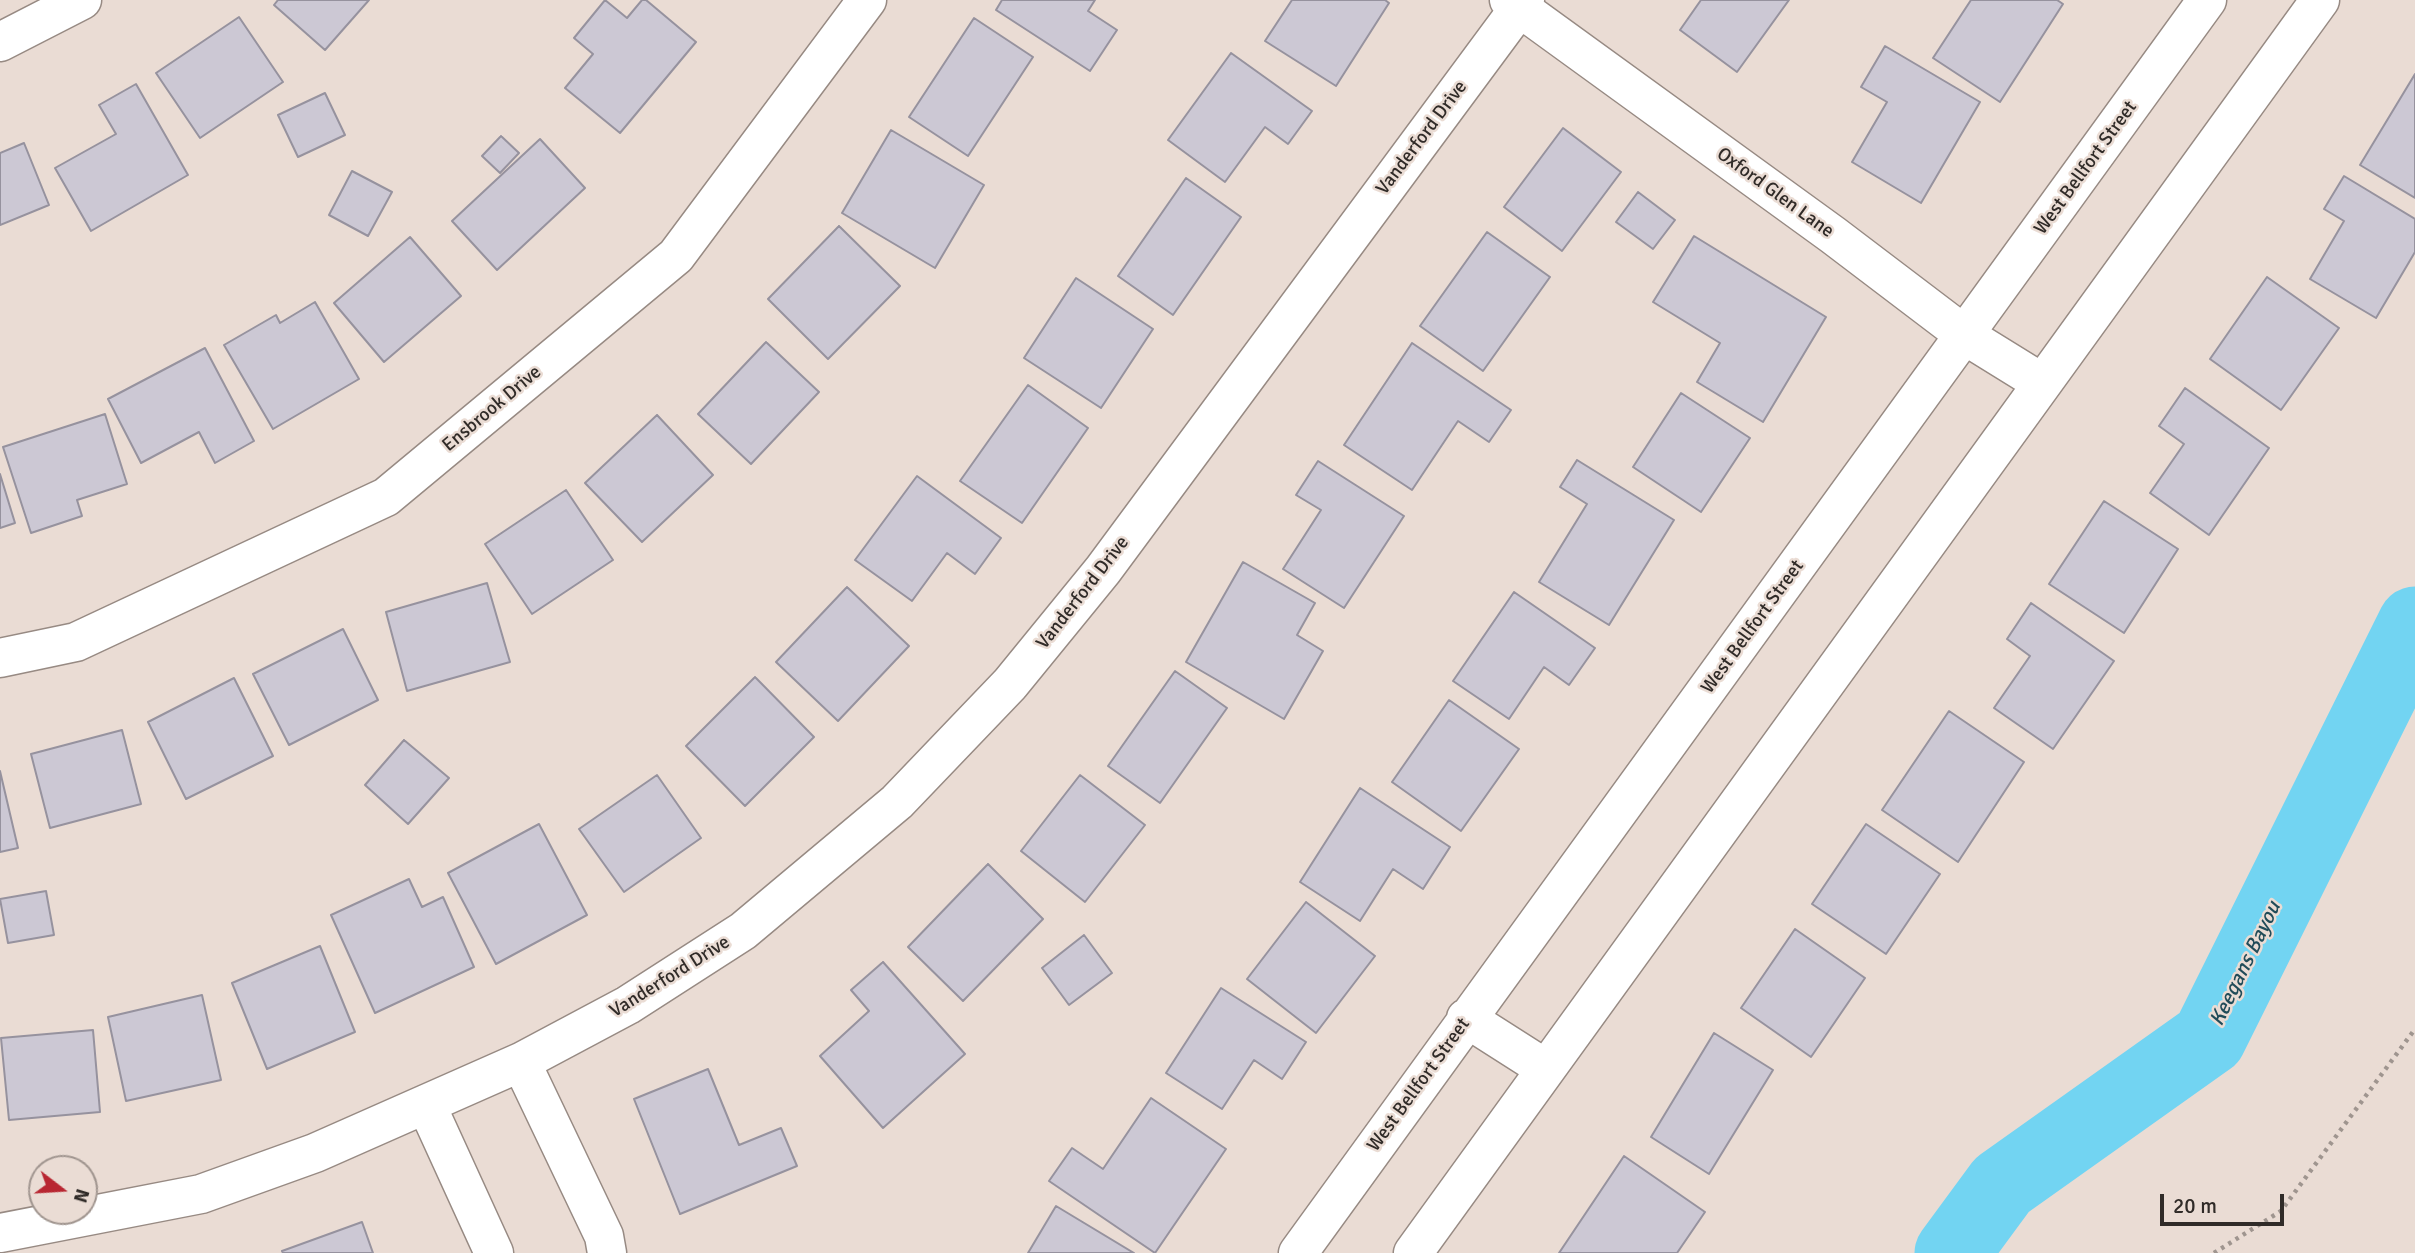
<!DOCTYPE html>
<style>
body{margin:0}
#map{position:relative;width:2415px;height:1253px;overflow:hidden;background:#eadcd4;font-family:Signika,sans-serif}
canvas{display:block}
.north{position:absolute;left:28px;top:1155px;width:70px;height:70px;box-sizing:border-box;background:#eadcd4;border:2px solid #a0958f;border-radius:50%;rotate:107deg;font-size:19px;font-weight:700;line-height:28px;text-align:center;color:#302b28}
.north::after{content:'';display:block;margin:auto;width:24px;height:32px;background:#b82732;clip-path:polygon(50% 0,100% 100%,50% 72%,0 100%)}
.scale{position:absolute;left:2160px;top:1194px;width:124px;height:32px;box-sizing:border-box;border:4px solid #302b28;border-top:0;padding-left:9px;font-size:21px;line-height:24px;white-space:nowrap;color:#302b28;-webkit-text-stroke:5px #eadcd4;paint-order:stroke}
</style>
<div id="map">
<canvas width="2415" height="1253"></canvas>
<div class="north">N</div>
<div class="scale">20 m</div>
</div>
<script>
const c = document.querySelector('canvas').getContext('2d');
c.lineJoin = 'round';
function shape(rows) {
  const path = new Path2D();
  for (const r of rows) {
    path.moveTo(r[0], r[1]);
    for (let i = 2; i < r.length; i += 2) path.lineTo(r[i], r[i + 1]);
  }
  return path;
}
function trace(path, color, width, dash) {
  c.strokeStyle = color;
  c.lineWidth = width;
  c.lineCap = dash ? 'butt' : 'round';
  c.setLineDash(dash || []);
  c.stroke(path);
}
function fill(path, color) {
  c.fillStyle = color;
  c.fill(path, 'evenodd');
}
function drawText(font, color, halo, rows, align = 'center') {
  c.font = font + ' Signika,sans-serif';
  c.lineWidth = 5;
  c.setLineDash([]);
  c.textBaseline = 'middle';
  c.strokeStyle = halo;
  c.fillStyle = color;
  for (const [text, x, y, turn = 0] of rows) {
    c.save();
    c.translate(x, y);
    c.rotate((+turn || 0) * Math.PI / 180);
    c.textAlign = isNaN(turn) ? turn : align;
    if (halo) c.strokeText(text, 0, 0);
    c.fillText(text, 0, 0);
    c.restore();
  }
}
const river = shape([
 [1952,1253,2002,1185,2209,1038,2415,624]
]);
const building = shape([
 [278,0,369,0,325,50,274,5,278,0],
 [605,0,627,18,642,0,646,0,696,42,620,133,565,88,593,54,574,38,605,0],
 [1002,0,1095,0,1088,11,1117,30,1090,71,996,10,1002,0],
 [1292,0,1385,0,1389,3,1336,86,1265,41,1292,0],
 [1701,0,1789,0,1737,72,1680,30,1701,0],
 [1971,0,2057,0,2063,4,2000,102,1933,58,1971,0],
 [239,17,283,82,200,138,156,73,239,17],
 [974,18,1033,57,968,156,909,117,974,18],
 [1885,46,1980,102,1921,203,1852,162,1887,102,1861,87,1885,46],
 [1231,53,1312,111,1288,144,1265,127,1225,182,1168,140,1231,53],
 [2415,74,2415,198,2360,165,2415,74],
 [136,84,188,175,91,231,55,168,116,134,99,105,136,84],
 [325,93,345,135,298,157,278,115,325,93],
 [1563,128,1621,172,1562,251,1504,207,1563,128],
 [891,130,984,185,935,268,842,213,891,130],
 [501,136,519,153,500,173,482,156,501,136],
 [540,139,585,188,497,270,452,221,540,139],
 [24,143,49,205,0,225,0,153,24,143],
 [352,171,392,192,368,236,329,215,352,171],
 [2344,176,2415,219,2415,252,2376,318,2310,279,2344,221,2324,209,2344,176],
 [1186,178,1241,217,1173,315,1118,276,1186,178],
 [1638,192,1675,220,1653,249,1616,222,1638,192],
 [839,226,900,286,828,359,768,299,839,226],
 [1487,232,1550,277,1483,371,1420,326,1487,232],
 [1694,236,1826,317,1763,422,1697,382,1720,343,1653,302,1694,236],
 [410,237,461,296,384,362,334,303,410,237],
 [2267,277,2339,328,2281,410,2210,359,2267,277],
 [1076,278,1153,329,1101,408,1024,358,1076,278],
 [315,302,359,379,273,429,224,345,276,315,280,323,315,302],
 [766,342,819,392,751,464,698,414,766,342],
 [1412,343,1511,410,1489,442,1458,421,1412,490,1344,445,1412,343],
 [205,348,254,441,215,463,199,432,141,463,108,399,205,348],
 [1028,385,1088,428,1022,523,960,481,1028,385],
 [2185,388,2269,448,2209,535,2150,493,2184,444,2159,426,2185,388],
 [1681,393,1750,438,1701,512,1633,467,1681,393],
 [105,414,127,484,77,500,82,516,31,533,3,447,105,414],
 [657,415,713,475,642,542,585,483,657,415],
 [1577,460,1674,520,1609,625,1539,582,1587,504,1560,487,1577,460],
 [1318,461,1404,516,1344,608,1283,569,1321,510,1296,495,1318,461],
 [0,474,15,523,0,528,0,474],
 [917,476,1001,538,975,574,947,553,912,601,855,560,917,476],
 [566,490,613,560,532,614,485,544,566,490],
 [2104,501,2178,549,2124,633,2049,584,2104,501],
 [1243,562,1315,603,1297,635,1323,651,1284,719,1186,662,1243,562],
 [487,583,510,662,407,691,386,612,487,583],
 [847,587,909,646,838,721,776,662,847,587],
 [1514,592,1595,648,1569,685,1544,667,1509,719,1453,681,1514,592],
 [2031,603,2114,661,2053,749,1994,708,2030,656,2007,639,2031,603],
 [343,629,378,700,289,745,253,674,343,629],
 [1175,671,1227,708,1160,803,1108,766,1175,671],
 [755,677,814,737,745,806,686,746,755,677],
 [234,678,273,756,186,799,148,722,234,678],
 [1449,700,1519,749,1461,831,1392,782,1449,700],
 [1949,711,2024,762,1958,862,1882,810,1949,711],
 [122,730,141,804,50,828,31,754,122,730],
 [404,740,449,778,408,824,365,785,404,740],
 [0,771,18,848,0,852,0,771],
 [657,775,701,838,624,892,579,829,657,775],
 [1080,775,1145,825,1085,902,1021,851,1080,775],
 [1360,788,1450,847,1423,889,1393,869,1360,921,1300,882,1360,788],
 [539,824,587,915,496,964,448,873,539,824],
 [1866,824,1940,874,1886,954,1812,904,1866,824],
 [988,864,1043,919,963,1001,908,947,988,864],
 [409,879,422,907,443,897,474,967,375,1013,331,915,409,879],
 [46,891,54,935,8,943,0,899,46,891],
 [1306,902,1375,956,1316,1033,1247,979,1306,902],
 [1795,929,1865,978,1811,1057,1741,1008,1795,929],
 [1084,935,1112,973,1069,1005,1042,968,1084,935],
 [320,946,355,1032,267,1069,232,983,320,946],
 [883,962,965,1054,883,1128,820,1056,869,1011,851,990,883,962],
 [1221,988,1306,1042,1282,1079,1254,1060,1222,1109,1166,1073,1221,988],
 [202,995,221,1080,126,1101,108,1017,202,995],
 [93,1030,100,1112,9,1120,1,1038,93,1030],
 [1714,1033,1773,1070,1709,1174,1651,1137,1714,1033],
 [708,1069,739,1145,781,1128,797,1166,680,1214,634,1099,708,1069],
 [1151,1098,1226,1149,1155,1253,1049,1181,1072,1148,1103,1169,1151,1098],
 [1624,1156,1705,1212,1677,1253,1559,1253,1624,1156],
 [1056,1206,1134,1253,1028,1253,1056,1206],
 [362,1222,373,1253,283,1253,282,1251,362,1222]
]);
const path = shape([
 [2214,1253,2281,1211,2415,1029]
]);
const minor = shape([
 [1509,0,1833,235,1966,336,2042,383],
 [0,42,82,0],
 [0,658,76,642,386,497,676,256,867,0],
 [521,1062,604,1236,607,1253],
 [426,1104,494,1253],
 [0,1233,201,1194,315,1153,521,1062,628,1005,743,931,897,802,1010,684,1103,570,1525,0]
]);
const secondary = shape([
 [1466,1018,1546,1069],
 [1298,1253,2207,0],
 [1413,1253,2320,0]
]);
const streetNames = [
 ["Vanderford Drive",1422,138,-53],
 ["West Bellfort Street",2086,168,-54],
 ["Oxford Glen Lane",1775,193,36],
 ["Ensbrook Drive",492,409,-40],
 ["Vanderford Drive",1083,593,-52],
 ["West Bellfort Street",1753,627,-54],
 ["Vanderford Drive",670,977,-32],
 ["West Bellfort Street",1419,1085,-54]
];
const waterNames = [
 ["Keegans Bayou",2246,964,-64]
];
trace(river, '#72d4f2', 75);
fill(building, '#ccc8d4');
trace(building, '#96929e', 2);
trace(minor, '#978a83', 41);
trace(secondary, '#978a83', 41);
trace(path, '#9f958f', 4.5, [3.5, 5]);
trace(minor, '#fff', 38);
trace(secondary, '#fff', 38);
drawText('19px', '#302b28', '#eadcd4', streetNames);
drawText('italic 21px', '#214c59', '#eadcd4', waterNames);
</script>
